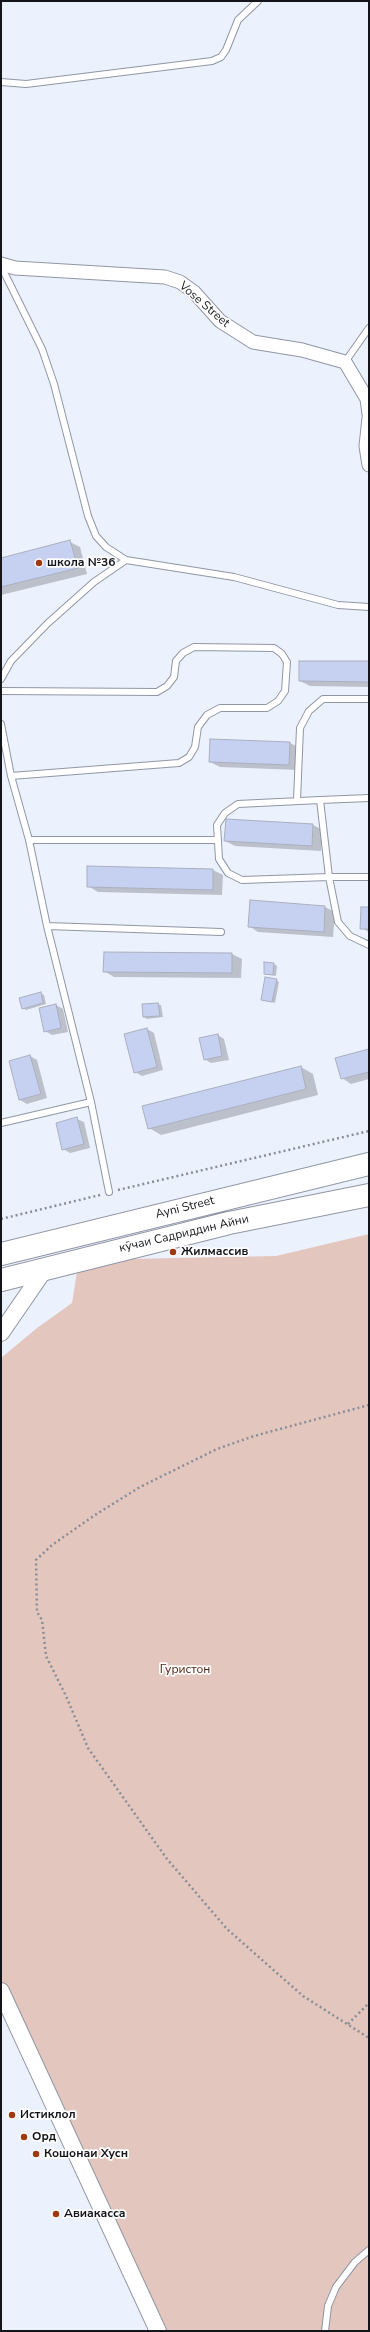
<!DOCTYPE html>
<meta charset="utf-8">
<style>
body{margin:0}
#map{position:relative;width:370px;height:2332px;overflow:hidden;background:#ecf1fe;font-family:"Nunito Sans",sans-serif}
canvas{display:block}
.frame{position:absolute;inset:0;border:2px solid #13151a;pointer-events:none}
</style>
<div id="map">
<canvas width="370" height="2332"></canvas>
<div class="frame"></div>
</div>
<script>
const c = document.querySelector('canvas').getContext('2d');
c.lineJoin = 'round';
function fill(path, color) {
  c.fillStyle = color;
  c.fill(path, 'evenodd');
}
function shape(rows) {
  const path = new Path2D();
  for (const r of rows) {
    path.moveTo(r[0], r[1]);
    for (let i = 2; i < r.length; i += 2) path.lineTo(r[i], r[i + 1]);
  }
  return path;
}
function trace(path, color, width, dash) {
  c.strokeStyle = color;
  c.lineWidth = width;
  c.lineCap = dash ? 'butt' : 'round';
  c.setLineDash(dash || []);
  c.stroke(path);
}
function drawText(font, color, halo, rows, align = 'center') {
  c.font = font + ' "Nunito Sans",sans-serif';
  c.lineWidth = 3.5;
  c.setLineDash([]);
  c.textBaseline = 'middle';
  c.strokeStyle = halo;
  c.fillStyle = color;
  for (const [text, x, y, turn = 0] of rows) {
    c.save();
    c.translate(x, y);
    c.rotate((+turn || 0) * Math.PI / 180);
    c.textAlign = isNaN(turn) ? turn : align;
    if (halo) c.strokeText(text, 0, 0);
    c.fillText(text, 0, 0);
    c.restore();
  }
}
const green = shape([
 [369,1234,369,2331,160,2331,1,1981,1,1358,37,1328,72,1303,79,1260,276,1256]
]);
const shadow = shape([
 [70,542,80,547,87,574,1,595,1,559],
 [369,662,369,687,310,686,300,681],
 [211,740,290,743,300,748,299,770,220,767,210,762],
 [313,825,323,830,321,851,235,846,225,841],
 [88,867,213,870,223,875,222,895,98,892,88,886],
 [251,902,325,907,335,912,333,937,258,932,249,926],
 [369,908,369,932,361,928],
 [105,953,232,954,242,959,241,978,114,977,104,971],
 [274,964,277,966,276,976,265,974],
 [276,980,279,982,275,1003,262,1000],
 [40,993,44,995,46,1004,26,1010,23,1008],
 [158,1004,161,1005,163,1017,147,1019,144,1017,143,1005],
 [56,1005,63,1009,68,1032,52,1035,45,1031],
 [147,1029,154,1033,163,1070,142,1076,135,1072],
 [218,1035,224,1039,229,1060,211,1063,204,1059],
 [369,1050,369,1079,351,1084,342,1078],
 [30,1056,37,1060,47,1098,27,1104,20,1100,10,1062],
 [301,1067,313,1074,318,1095,161,1135,149,1128],
 [77,1119,84,1122,90,1148,70,1153,63,1149]
]);
const building = shape([
 [70,540,78,568,1,587,1,558,70,540],
 [299,661,369,661,369,682,299,681,299,661],
 [210,739,290,742,289,765,209,762,210,739],
 [226,819,313,824,312,846,224,841,226,819],
 [87,866,213,869,213,890,87,887,87,866],
 [250,900,325,906,324,932,248,927,250,900],
 [361,907,369,907,369,929,360,929,361,907],
 [104,952,232,953,232,973,103,972,104,952],
 [264,962,274,963,273,975,264,974,264,962],
 [265,977,277,979,272,1002,261,1000,265,977],
 [41,992,43,1003,22,1009,19,998,41,992],
 [158,1003,160,1016,143,1017,142,1004,158,1003],
 [56,1004,61,1028,44,1032,39,1008,56,1004],
 [147,1028,157,1067,134,1073,124,1034,147,1028],
 [218,1034,222,1056,204,1060,199,1038,218,1034],
 [369,1049,369,1072,341,1079,335,1058,369,1049],
 [30,1055,41,1094,19,1100,9,1061,30,1055],
 [301,1066,306,1089,148,1129,142,1106,301,1066],
 [77,1117,84,1144,62,1150,56,1123,77,1117]
]);
const path = shape([
 [118,1190,369,1131],
 [1,1219,100,1195],
 [369,1405,254,1436,217,1449,140,1487,95,1515,52,1545,36,1560,37,1612,42,1620,46,1656,66,1696,88,1748,167,1859,227,1929,303,1996,369,2038],
 [348,2024,369,2003]
]);
const service = shape([
 [1,82,26,84,212,61,221,57,226,50,238,20,258,1],
 [1,266,42,349,54,384,88,516,96,536,106,547,126,560,234,577,338,605,369,607],
 [345,362,369,328],
 [1,679,11,661,48,623,94,582,126,560],
 [1,691,157,692,167,686,174,677,176,661,183,653,194,647,274,648,282,654,287,662,285,691,278,701,267,708,220,708,207,715,198,727,195,747,189,757,179,763,11,776],
 [1,724,11,776,29,840,47,926,91,1102,109,1192],
 [297,800,300,728,309,711,323,699,369,699],
 [320,800,369,798],
 [29,840,218,840],
 [369,877,329,877,242,880,228,873,219,859,217,825,225,813,238,804,320,800,329,877,338,922,350,936,369,945],
 [47,926,221,932],
 [1,1123,91,1102],
 [325,2331,328,2306,336,2287,355,2262,369,2250]
]);
const minor = shape([
 [1,264,15,268,165,277,180,282,194,292,220,321,253,342,302,350,345,362,367,399,369,414],
 [369,418,366,446,369,465]
]);
const tertiary = shape([
 [1,1333,45,1269],
 [1,1991,158,2331]
]);
const trunk = shape([
 [1,1254,369,1164],
 [1,1280,229,1223,369,1195]
]);
const markers = [
 [39,563,4,"#9f3910"],
 [173,1252,4,"#9f3910"],
 [12,2115,4,"#9f3910"],
 [24,2137,4,"#9f3910"],
 [36,2154,4,"#9f3910"],
 [56,2214,4,"#9f3910"]
];
const streetNames = [
 ["Vose Street",204,305,41],
 ["Ayni Street",185,1208,-14],
 ["кӯчаи Садриддин Айни",184,1234,-13]
];
const poiNames = [
 ["школа №36",47,563],
 ["Жилмассив",181,1252],
 ["Истиклол",20,2115],
 ["Орд",32,2137],
 ["Кошонаи Хусн",44,2154],
 ["Авиакасса",64,2214]
];
const parkNames = [
 ["Гуристон",185,1670]
];
fill(green, '#e3c7be');
fill(shadow, '#0003');
fill(building, '#c6d0f1');
trace(building, '#aaafbf', 1);
trace(service, '#9196a5', 8);
trace(minor, '#9196a5', 15);
trace(tertiary, '#9196a5', 18);
trace(trunk, '#9196a5', 24);
trace(path, '#8a8d97', 2.5, [2, 3]);
trace(service, '#fff', 6);
trace(minor, '#fff', 13);
trace(tertiary, '#fff', 16);
trace(trunk, '#fff', 22);
for (const [x, y, r, color] of markers) {
  const dot = new Path2D();
  dot.arc(x, y, r, 0, 2 * Math.PI);
  c.fillStyle = color;
  c.fill(dot);
  trace(dot, '#fefefe', 1.5);
}
drawText('12px', '#13151a', '#fefefe', streetNames);
drawText('bold 12px', '#13151a', '#fefefe', poiNames, 'left');
drawText('12px', '#4e1e0d', '#fefefe', parkNames);
</script>
